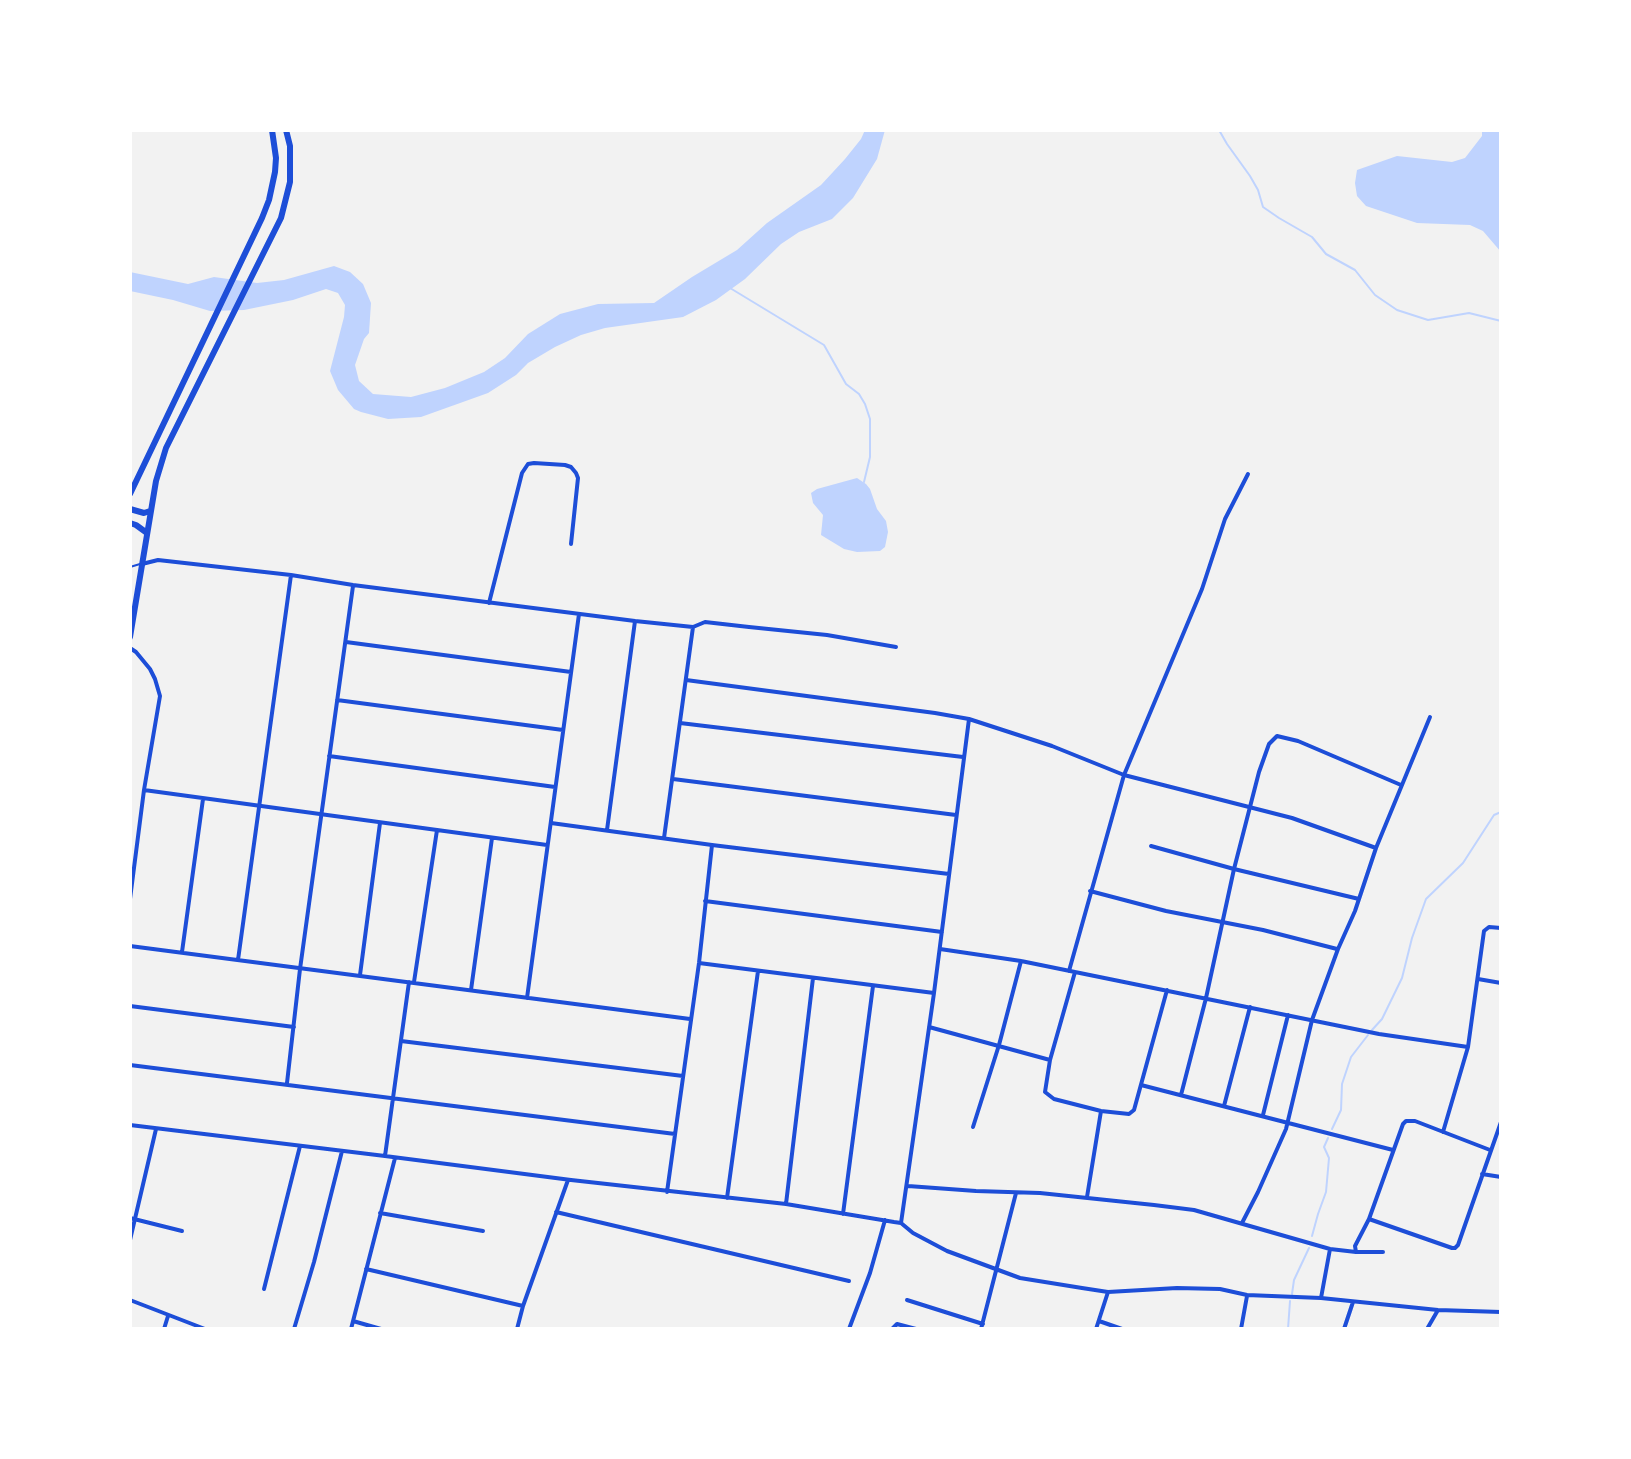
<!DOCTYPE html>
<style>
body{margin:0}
#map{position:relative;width:1631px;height:1459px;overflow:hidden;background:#f2f2f2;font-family:"DejaVu Sans",sans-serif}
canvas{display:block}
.frame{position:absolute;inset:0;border:132px solid #fff;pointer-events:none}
</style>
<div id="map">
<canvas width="1631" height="1459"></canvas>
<div class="frame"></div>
</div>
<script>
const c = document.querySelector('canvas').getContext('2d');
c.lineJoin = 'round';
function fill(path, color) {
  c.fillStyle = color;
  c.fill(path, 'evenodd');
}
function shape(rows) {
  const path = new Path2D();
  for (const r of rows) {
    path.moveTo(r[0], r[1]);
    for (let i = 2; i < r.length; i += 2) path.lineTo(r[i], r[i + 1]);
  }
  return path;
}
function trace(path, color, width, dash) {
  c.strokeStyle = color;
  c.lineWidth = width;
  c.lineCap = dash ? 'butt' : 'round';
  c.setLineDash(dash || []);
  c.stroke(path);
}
const water = shape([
 [865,130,885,130,877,159,853,198,832,219,799,232,781,244,745,279,716,300,683,317,605,328,581,335,555,347,528,363,516,375,488,393,421,417,388,419,361,412,354,409,338,390,330,371,344,317,345,305,338,293,326,289,293,300,244,310,210,311,173,300,130,291,130,272,188,284,214,277,257,283,284,280,334,266,350,272,363,284,371,303,369,333,364,339,355,365,359,381,373,394,411,397,445,388,484,372,505,358,528,334,560,314,598,304,654,303,692,277,737,250,767,223,821,185,845,159,861,139],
 [1482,130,1501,130,1501,252,1483,231,1470,225,1417,223,1366,206,1357,196,1355,183,1357,170,1397,156,1452,162,1465,158,1482,136],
 [857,478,866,484,870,489,877,509,886,521,888,532,885,547,880,551,857,552,844,549,821,535,823,515,813,503,811,493,817,489]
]);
const stream = shape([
 [1219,130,1227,144,1250,176,1258,190,1263,207,1279,218,1312,237,1326,254,1355,270,1375,295,1397,310,1428,320,1469,313,1501,321],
 [730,288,824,345,846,384,859,394,865,404,870,419,870,457,864,482],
 [1372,1030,1382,1019,1402,978,1412,938,1426,899,1463,863,1494,815,1501,812],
 [1332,1129,1341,1110,1342,1084,1351,1057,1368,1035],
 [1312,1236,1318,1214,1326,1192,1329,1158,1324,1147,1328,1138],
 [1292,1294,1294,1280,1309,1248],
 [1288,1329,1290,1301]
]);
const service = shape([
 [130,567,140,564]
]);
const minor = shape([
 [142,564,158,560,291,575,353,585,635,621,693,627,705,622,749,627,827,635,896,647],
 [489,603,522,473,528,464,534,463,565,465,571,467,576,473,578,478,571,544],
 [346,642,571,672],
 [130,648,136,652,150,669,155,679,160,696,144,790,130,899],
 [686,680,935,713,969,719,1052,746,1124,775,1292,818,1376,848],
 [337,700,563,730],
 [680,723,963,757],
 [329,756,555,787],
 [673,779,956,815],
 [144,790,547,845],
 [551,823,712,845,949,874],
 [607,830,635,621],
 [664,838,693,627],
 [1151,846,1234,869,1359,899],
 [1090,891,1166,911,1263,930,1337,949],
 [705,901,942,932],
 [130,946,690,1019],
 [940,949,1021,961,1379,1034,1468,1047],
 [182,952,203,799],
 [238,960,291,575],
 [699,963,934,993],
 [1069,971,1124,775,1202,589,1225,519,1248,474],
 [1075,972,1050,1060,1045,1092,1054,1099,1101,1111,1129,1114,1134,1110,1167,990],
 [360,975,380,823],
 [1478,979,1501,983],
 [414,982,437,830],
 [471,990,492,838],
 [527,998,579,614],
 [130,1006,294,1027],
 [929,1027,1050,1060],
 [401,1041,683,1076],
 [130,1065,675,1134],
 [287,1083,300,969,353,586],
 [1141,1085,1393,1150],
 [1181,1095,1206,998,1234,869,1259,772,1269,744,1277,736,1298,741,1401,785],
 [1224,1106,1250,1007],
 [1263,1115,1288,1015],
 [130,1125,385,1156,571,1180,786,1204,894,1222,901,1223,913,1233,947,1251,1020,1278,1082,1288,1108,1292,1177,1288,1220,1289,1247,1295,1321,1298,1438,1310,1501,1312],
 [973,1127,999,1045,1021,961],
 [1443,1132,1468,1047,1484,931,1489,927,1501,928],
 [1490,1150,1415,1121,1406,1121,1403,1124,1369,1219,1452,1248,1455,1248,1458,1245,1501,1122],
 [385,1156,409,982],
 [1482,1174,1501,1177],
 [908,1186,976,1191,1040,1193,1154,1205,1194,1210,1330,1249,1356,1252,1383,1252],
 [667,1192,699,963,712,845],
 [1087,1197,1101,1111],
 [727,1198,758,971],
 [786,1204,813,978],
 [556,1212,849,1281],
 [380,1213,483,1231],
 [843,1214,873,986],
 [130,1218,182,1231],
 [901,1223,934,993,969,719],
 [1242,1223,1258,1192,1286,1129,1312,1020,1338,949,1355,911,1376,848,1430,717],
 [130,1240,156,1129],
 [1356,1252,1355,1246,1369,1219],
 [366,1269,523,1306],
 [264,1289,300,1146],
 [1321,1298,1330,1249],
 [130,1300,205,1329],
 [907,1300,983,1324],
 [353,1321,381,1329],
 [1099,1321,1122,1329],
 [164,1329,168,1316],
 [294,1329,314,1262,342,1151],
 [351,1329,395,1158],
 [517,1329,523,1306,568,1180],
 [849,1329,870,1273,885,1220],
 [892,1329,897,1324,916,1329],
 [981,1329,1016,1193],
 [1096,1329,1108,1292],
 [1241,1329,1247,1296],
 [1344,1329,1353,1302],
 [1427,1329,1438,1310]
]);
const primary = shape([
 [130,494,262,218,269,200,275,172,276,158,272,130],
 [130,509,144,513,150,511],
 [130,523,136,525,147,533],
 [130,637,156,481,166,448,281,218,290,182,290,146,286,130]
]);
fill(water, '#bfd3fe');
trace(stream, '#bfd3fe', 2);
trace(service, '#1d4ed8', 2);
trace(minor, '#1d4ed8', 4);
trace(primary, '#1d4ed8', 6);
</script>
